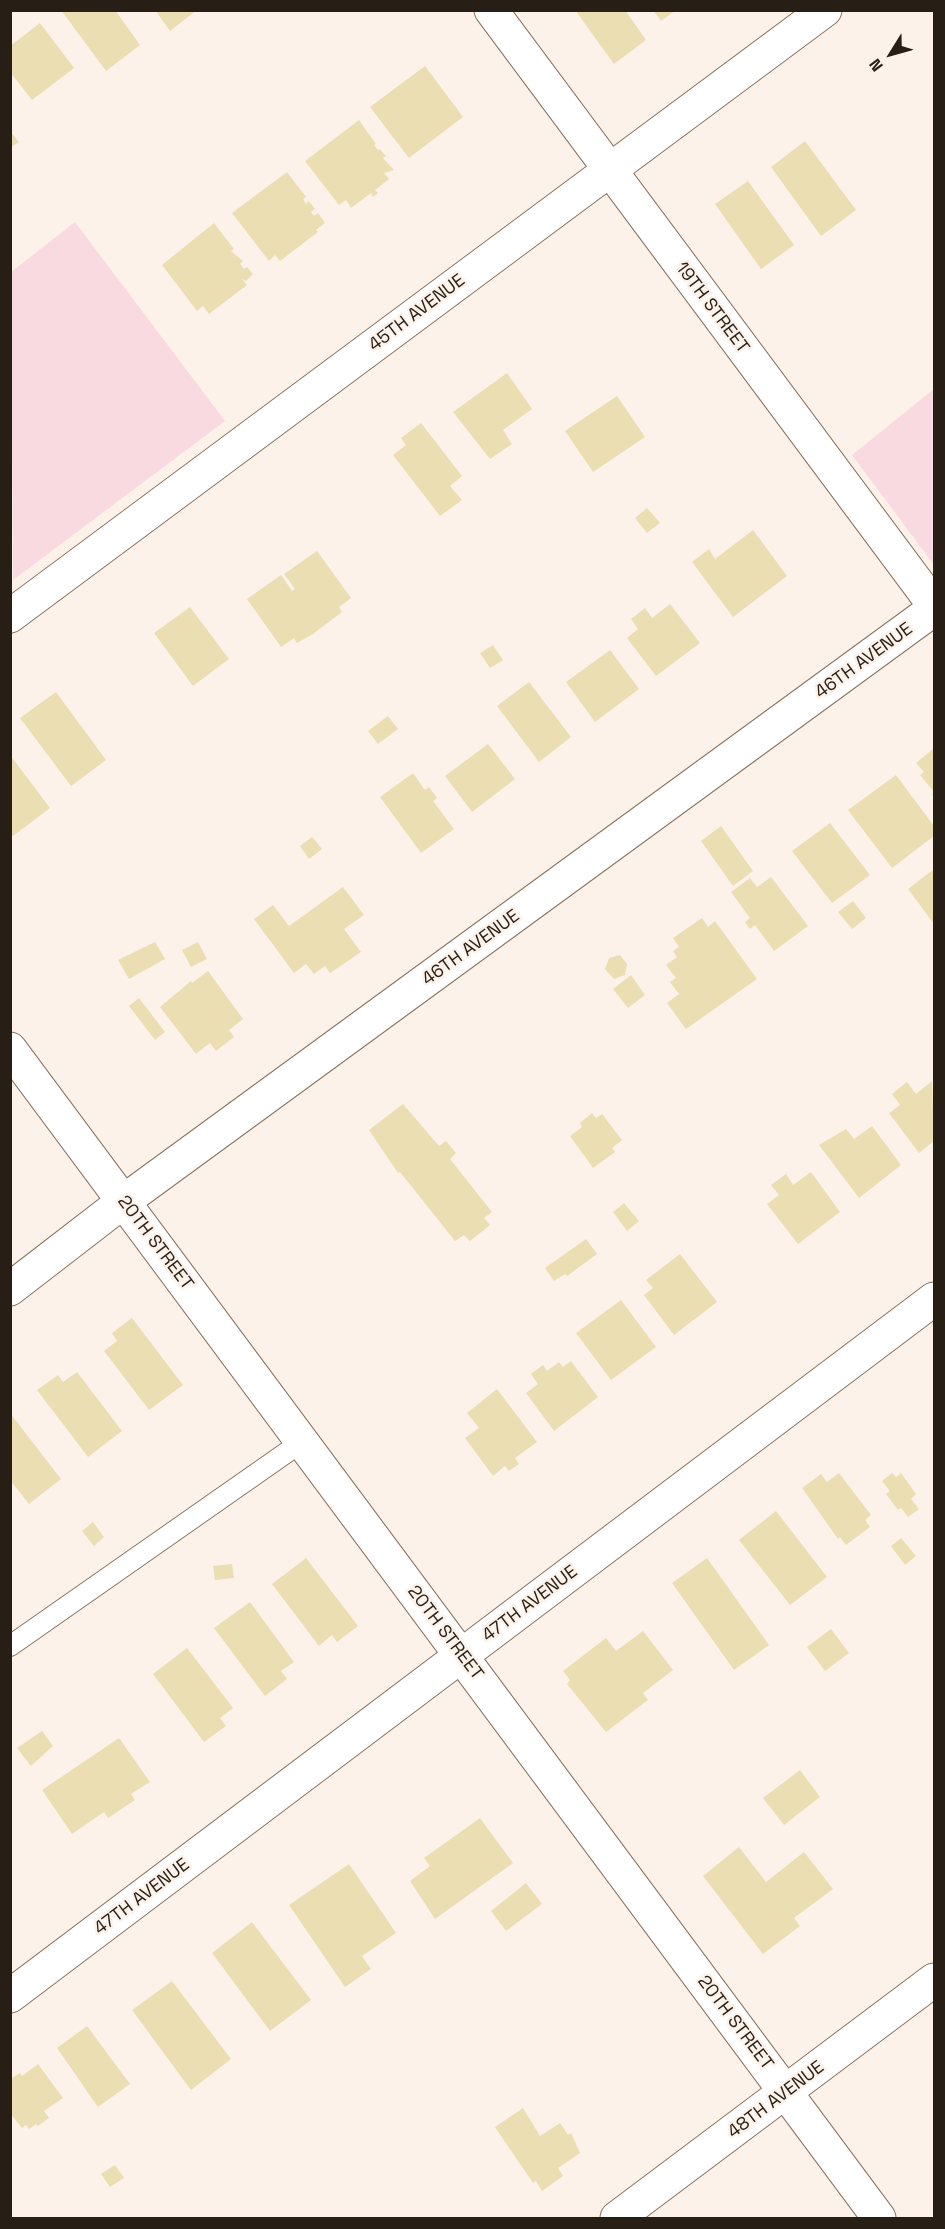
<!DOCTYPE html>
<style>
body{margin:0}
#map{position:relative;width:945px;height:2229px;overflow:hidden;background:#fdf2e9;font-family:"Space Grotesk",sans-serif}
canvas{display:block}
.frame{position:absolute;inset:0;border:12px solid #271e15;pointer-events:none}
.north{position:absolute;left:861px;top:24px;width:60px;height:60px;-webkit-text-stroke:4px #fdf2e9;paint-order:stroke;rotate:233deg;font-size:16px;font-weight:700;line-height:24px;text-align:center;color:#271e15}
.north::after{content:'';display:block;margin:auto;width:21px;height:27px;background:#271e15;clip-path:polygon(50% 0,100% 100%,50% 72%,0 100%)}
</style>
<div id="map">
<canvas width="945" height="2229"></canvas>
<div class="frame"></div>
<div class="north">N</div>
</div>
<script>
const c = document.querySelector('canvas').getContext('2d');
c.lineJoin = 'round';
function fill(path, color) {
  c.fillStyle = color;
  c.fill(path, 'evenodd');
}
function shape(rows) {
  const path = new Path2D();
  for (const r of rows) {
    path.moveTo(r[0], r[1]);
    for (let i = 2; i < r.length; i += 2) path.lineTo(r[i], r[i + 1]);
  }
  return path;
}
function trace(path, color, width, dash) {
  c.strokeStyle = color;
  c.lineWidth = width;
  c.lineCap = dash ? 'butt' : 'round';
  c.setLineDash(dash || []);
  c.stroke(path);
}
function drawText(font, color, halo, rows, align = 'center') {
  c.font = font + ' "Space Grotesk",sans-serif';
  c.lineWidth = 5;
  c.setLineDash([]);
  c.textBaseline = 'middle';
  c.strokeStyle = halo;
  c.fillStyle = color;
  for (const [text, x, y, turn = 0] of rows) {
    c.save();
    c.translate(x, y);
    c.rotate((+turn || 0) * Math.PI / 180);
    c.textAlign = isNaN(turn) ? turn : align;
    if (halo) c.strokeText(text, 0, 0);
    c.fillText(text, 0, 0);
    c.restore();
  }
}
const green = shape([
 [75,222,225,421,13,580,11,272],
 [934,389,934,565,852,455]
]);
const building = shape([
 [61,10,115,10,140,45,106,71],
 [155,10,197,10,170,31],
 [575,10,625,10,646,40,614,64],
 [653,10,676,10,661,21],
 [40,23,74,68,32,100,10,72,10,46],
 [425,66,463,117,409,158,370,107],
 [359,120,376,144,374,145,378,150,380,149,386,156,383,158,394,170,384,173,389,179,375,190,378,193,373,197,371,193,351,208,346,200,339,205,305,161],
 [10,131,19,142,10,148],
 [805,141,856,210,821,236,771,167],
 [287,172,306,197,303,199,306,204,309,201,315,209,311,212,314,216,318,213,325,223,316,230,318,232,280,261,275,255,269,261,232,213],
 [748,181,794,245,761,269,715,204],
 [214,223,234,249,231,251,243,261,240,264,244,269,247,267,253,274,246,281,242,279,247,285,209,314,203,306,197,311,162,265],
 [507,373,532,409,503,430,512,444,490,459,453,412],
 [617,396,645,437,593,472,565,431],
 [421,423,462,476,450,486,462,500,440,516,393,455,406,445,401,438],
 [647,508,660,523,647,533,635,518],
 [753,530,787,576,733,617,692,562,709,549,715,559],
 [317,551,351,598,339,607,342,612,313,634,297,643,294,638,281,647,247,599,281,575,292,591,295,589,284,574],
 [670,604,700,643,656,676,627,638,638,629,631,619,645,608,652,618],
 [190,607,229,659,193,686,154,633],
 [493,645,503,660,490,668,480,653],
 [610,650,639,689,595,722,566,682],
 [529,682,571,737,539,762,497,706],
 [56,692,106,760,71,786,20,718],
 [388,716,398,729,378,744,368,731],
 [488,744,515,779,472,812,445,776],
 [934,748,934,798,932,794,934,792,920,775,924,772,916,763],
 [10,755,50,808,13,836,10,833],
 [413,773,425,790,429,787,437,798,433,801,454,829,421,853,380,797],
 [896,775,934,826,934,836,892,868,848,810],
 [830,823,870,875,832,903,792,851],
 [721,826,753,871,733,886,701,841],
 [312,837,322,849,309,859,300,846],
 [934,869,934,924,908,889],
 [771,877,808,926,774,951,755,925,750,929,745,922,750,918,731,892,750,878,757,887],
 [343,887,364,915,344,929,361,952,330,973,325,966,314,974,306,964,294,973,254,919,273,905,289,926],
 [853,901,866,918,852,929,838,912],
 [702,918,708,927,715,921,757,979,686,1029,667,1003,679,994,670,982,676,978,666,965,677,957,673,951,679,947,673,938],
 [155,942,165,959,129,979,118,960],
 [198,942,207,959,191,967,182,950],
 [620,955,627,964,625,975,614,979,605,969,609,958],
 [208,971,243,1019,229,1030,234,1037,216,1051,210,1043,196,1054,160,1007,191,981,192,983],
 [631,975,645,995,628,1008,613,989],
 [139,998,165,1032,155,1040,129,1006],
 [932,1081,934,1141,919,1153,889,1113,900,1105,892,1094,907,1082,916,1094],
 [403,1104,439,1146,446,1141,456,1153,450,1159,492,1212,484,1218,490,1225,470,1241,464,1235,455,1241,400,1172,398,1173,369,1130],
 [592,1113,596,1118,602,1114,622,1140,612,1148,615,1152,593,1168,570,1136,582,1127,580,1123],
 [872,1126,901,1165,859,1198,819,1145,846,1129,854,1139],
 [811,1172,840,1212,798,1244,767,1204,779,1195,771,1185,786,1174,793,1185],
 [624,1203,639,1221,627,1231,613,1212],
 [586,1239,597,1254,567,1276,565,1274,554,1281,545,1268],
 [680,1254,717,1302,674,1335,644,1295,653,1288,646,1280],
 [621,1300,656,1347,611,1380,576,1333],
 [132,1318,183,1385,149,1410,104,1351,117,1341,112,1333],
 [571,1361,598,1397,554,1431,526,1393,538,1384,531,1374,543,1365,547,1371,559,1362,563,1367],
 [77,1372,122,1431,88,1457,37,1390,58,1375,63,1382],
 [497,1389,537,1442,515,1458,519,1464,509,1471,505,1466,493,1476,465,1438,479,1428,467,1413],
 [10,1413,61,1479,29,1504,10,1480],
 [839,1473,871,1515,865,1520,870,1527,846,1545,840,1537,838,1539,802,1488,821,1474,827,1482],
 [892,1473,896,1477,901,1473,916,1494,911,1499,919,1509,908,1517,901,1508,898,1510,886,1494,890,1491,882,1481],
 [776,1511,827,1577,790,1605,739,1540],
 [93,1522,104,1537,94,1546,82,1531],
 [901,1538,916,1556,905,1565,891,1546],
 [306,1558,358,1626,337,1642,332,1635,319,1646,272,1584],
 [707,1558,769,1645,734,1670,672,1583],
 [232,1564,234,1578,215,1580,213,1566],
 [250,1602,294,1662,281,1671,287,1679,265,1696,214,1628],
 [831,1629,849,1653,825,1671,807,1647],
 [643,1631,673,1670,643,1693,648,1700,606,1732,567,1684,570,1680,563,1671,606,1638,616,1651],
 [187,1648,233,1708,220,1718,226,1726,204,1742,153,1674],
 [42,1731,53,1746,31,1766,17,1748],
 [119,1738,150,1782,131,1794,135,1800,108,1818,104,1812,72,1834,42,1790],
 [800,1770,820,1797,784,1825,763,1798],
 [480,1818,513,1863,435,1919,410,1881,430,1866,424,1858],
 [739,1847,766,1882,804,1852,833,1889,794,1918,800,1926,763,1954,703,1876],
 [349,1864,396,1933,362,1956,371,1969,345,1987,289,1905],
 [526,1883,542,1904,506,1931,491,1911],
 [252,1922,311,2000,270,2031,212,1953],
 [172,1981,231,2059,191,2090,132,2010],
 [87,2026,130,2084,98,2107,57,2048],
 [38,2064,63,2098,44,2111,49,2118,38,2126,36,2124,29,2129,26,2125,22,2128,10,2113,10,2079,20,2073,22,2076],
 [523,2108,540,2136,560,2123,568,2135,571,2133,580,2153,558,2168,563,2176,542,2191,536,2181,533,2183,495,2127],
 [115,2165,124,2178,110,2187,101,2174]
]);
const service = shape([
 [10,1646,303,1441]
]);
const minor = shape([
 [491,10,934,605],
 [10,616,825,10],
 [10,1049,879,2218],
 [10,1289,124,1201,934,609],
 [10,1996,934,1299],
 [617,2218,934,1980]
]);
const streetNames = [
 ["19TH STREET",712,308,53],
 ["45TH AVENUE",417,313,-37],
 ["46TH AVENUE",864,661,-36],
 ["46TH AVENUE",471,948,-36],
 ["20TH STREET",155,1243,53],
 ["47TH AVENUE",530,1604,-37],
 ["20TH STREET",445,1633,53],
 ["47TH AVENUE",142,1897,-37],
 ["20TH STREET",735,2023,53],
 ["48TH AVENUE",776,2100,-37]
];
fill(green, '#f9dae0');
fill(building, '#ebdeb3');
trace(service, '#8a735e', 22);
trace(minor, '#8a735e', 35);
trace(service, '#fff', 20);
trace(minor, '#fff', 33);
drawText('18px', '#271e15', '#fdf2e9', streetNames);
</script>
